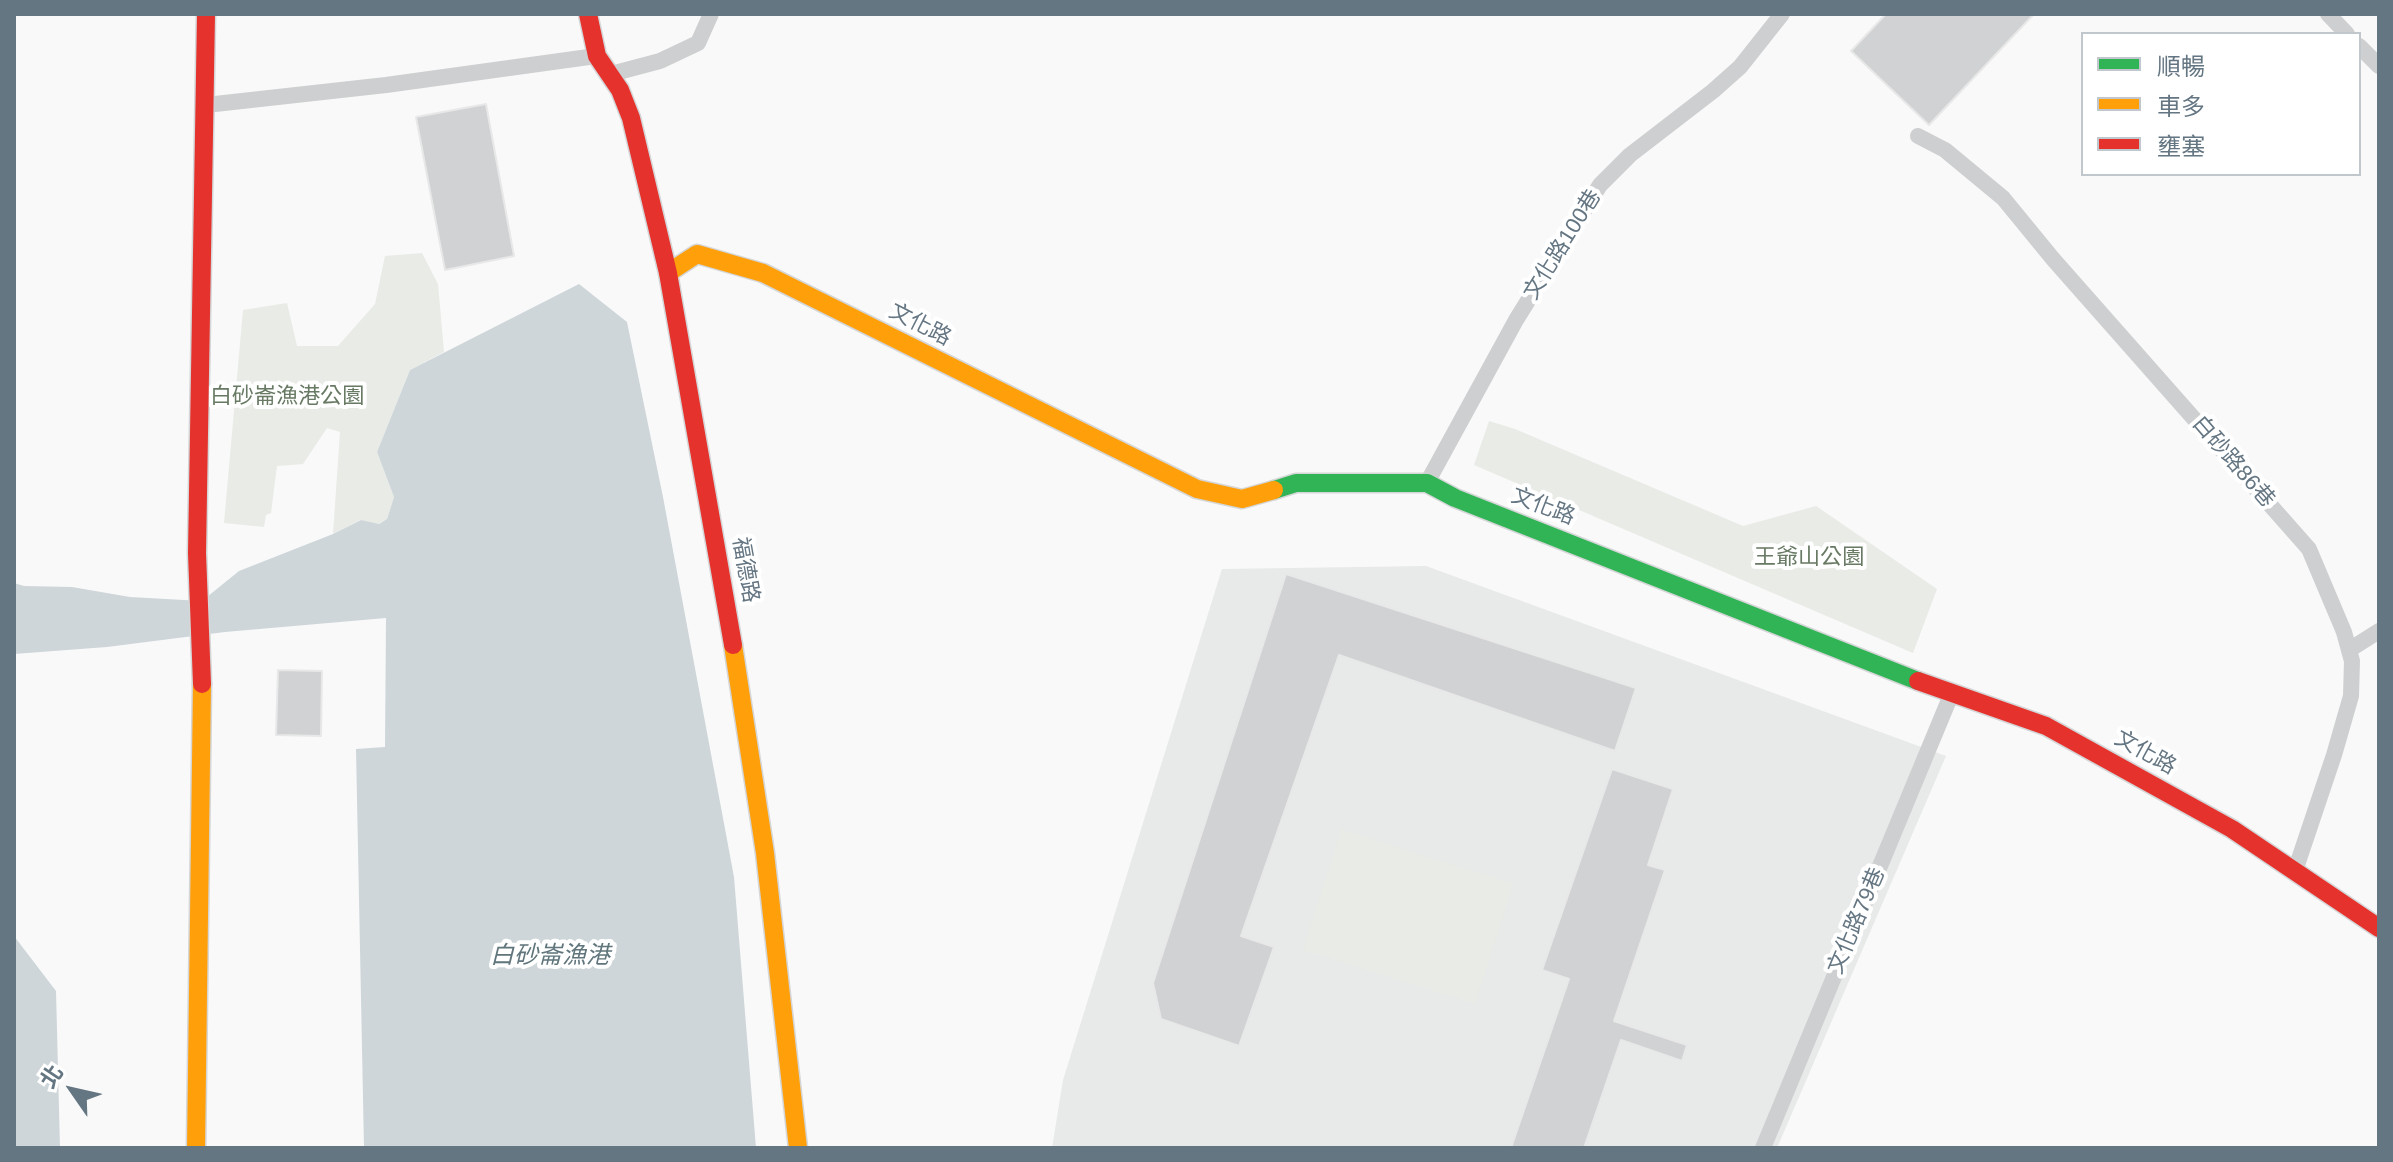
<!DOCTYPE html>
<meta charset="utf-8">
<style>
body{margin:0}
#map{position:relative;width:2393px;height:1162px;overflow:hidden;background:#f9f9f9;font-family:Helvetica,"Noto Sans TC",sans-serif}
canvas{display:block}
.frame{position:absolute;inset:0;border:16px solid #657683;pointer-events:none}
.legend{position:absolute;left:2081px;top:32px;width:280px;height:144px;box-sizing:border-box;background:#fff;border:2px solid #c1c8cd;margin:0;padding:10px 14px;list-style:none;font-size:24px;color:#657683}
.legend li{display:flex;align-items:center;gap:16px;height:40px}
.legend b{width:40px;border:2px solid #c1c8cd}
.north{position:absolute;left:32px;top:1050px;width:80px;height:80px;-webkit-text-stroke:6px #fff;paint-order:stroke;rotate:304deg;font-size:22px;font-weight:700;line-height:32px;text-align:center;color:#657683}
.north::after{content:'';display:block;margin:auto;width:28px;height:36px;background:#657683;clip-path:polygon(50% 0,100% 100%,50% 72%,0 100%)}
</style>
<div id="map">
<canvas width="2393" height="1162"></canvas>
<div class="frame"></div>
<ul class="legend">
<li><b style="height:10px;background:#30b455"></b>順暢</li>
<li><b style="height:10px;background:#ff9f0a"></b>車多</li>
<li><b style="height:10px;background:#e5322d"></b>壅塞</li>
</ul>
<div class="north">北</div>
</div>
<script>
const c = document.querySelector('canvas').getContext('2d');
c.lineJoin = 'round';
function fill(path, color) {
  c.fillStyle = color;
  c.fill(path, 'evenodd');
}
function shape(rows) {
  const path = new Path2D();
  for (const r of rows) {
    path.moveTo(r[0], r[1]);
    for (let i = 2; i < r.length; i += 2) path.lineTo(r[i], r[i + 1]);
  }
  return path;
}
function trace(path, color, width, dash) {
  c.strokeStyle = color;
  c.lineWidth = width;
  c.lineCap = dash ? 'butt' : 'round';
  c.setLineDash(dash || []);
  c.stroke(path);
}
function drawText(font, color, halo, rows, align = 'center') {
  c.font = font + ' Helvetica,"Noto Sans TC",sans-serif';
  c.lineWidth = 8;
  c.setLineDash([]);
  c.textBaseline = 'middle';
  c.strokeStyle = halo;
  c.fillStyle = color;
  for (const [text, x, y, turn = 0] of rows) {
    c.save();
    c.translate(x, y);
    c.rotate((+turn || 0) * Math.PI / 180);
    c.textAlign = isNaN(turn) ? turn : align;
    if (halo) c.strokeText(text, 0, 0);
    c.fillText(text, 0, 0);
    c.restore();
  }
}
const built = shape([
 [1426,566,1946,756,1777,1148,1052,1148,1063,1080,1222,569]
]);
const green = shape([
 [422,253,438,284,444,352,410,370,377,452,394,497,387,519,378,524,360,520,333,534,340,432,327,428,303,464,277,466,271,513,266,515,264,527,224,523,243,310,287,303,297,346,338,346,375,304,385,256],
 [1489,421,1515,429,1743,526,1816,506,1937,589,1913,653,1474,465],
 [1341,829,1514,884,1475,1004,1303,950]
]);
const water = shape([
 [579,284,627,322,663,497,734,877,756,1148,364,1148,356,749,385,747,386,618,225,632,107,647,14,654,14,583,24,586,72,587,130,597,202,601,239,571,333,534,361,520,379,524,387,519,394,497,377,452,410,370],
 [14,936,56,991,60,1148,14,1148]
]);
const building = shape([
 [1886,14,2034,14,1929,125,1851,51,1886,14],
 [486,104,514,256,445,270,416,117,486,104],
 [1286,574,1636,688,1615,751,1339,655,1241,936,1274,947,1239,1046,1161,1019,1153,983,1286,574],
 [278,670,322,671,321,736,276,735,278,670],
 [1612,769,1673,789,1648,865,1665,870,1614,1021,1687,1045,1682,1061,1621,1040,1584,1148,1511,1148,1569,979,1542,970,1612,769]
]);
const lane = shape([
 [2328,14,2347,34],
 [2359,46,2379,66],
 [611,74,660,61,698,43,711,14],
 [206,105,386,85,596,56],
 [1918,136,1945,150,2003,198,2053,259,2309,549,2344,632,2352,661,2351,696,2334,755,2295,871],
 [1428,481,1516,320,1600,185,1630,155,1713,91,1740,67,1782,14],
 [2349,650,2379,631],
 [1763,1148,1951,695]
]);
const fast = shape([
 [1274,490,1296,483,1427,483,1455,498,1918,681]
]);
const slow = shape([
 [668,273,697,254,763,273,1197,489,1242,499,1274,490],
 [733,645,765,853,798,1148],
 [196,1148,202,684]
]);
const jam = shape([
 [588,14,597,56,620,90,631,118,668,273,733,645],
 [1918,681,2046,726,2232,829,2379,928],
 [202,684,197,553,206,14]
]);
const streetNames = [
 ["文化路100巷",1563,245,-58],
 ["文化路",920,325,27],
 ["白砂路86巷",2233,462,49],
 ["文化路",1543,507,21],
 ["福德路",745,570,80],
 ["文化路",2145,753,29],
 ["文化路79巷",1857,921,-67]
];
const parkNames = [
 ["白砂崙漁港公園",287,397],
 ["王爺山公園",1809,558]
];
const waterNames = [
 ["白砂崙漁港",550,956]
];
fill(built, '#e8e9e9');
fill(green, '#e8ebe6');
fill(water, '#ced6d9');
fill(building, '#d0d2d3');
trace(building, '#e8e8e8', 2);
trace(fast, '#d5d6d7', 21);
trace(slow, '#d5d6d7', 21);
trace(jam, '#d5d6d7', 21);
trace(lane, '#cecfd0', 16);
trace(fast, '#30b455', 18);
trace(slow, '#ff9f0a', 18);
trace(jam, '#e5322d', 18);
drawText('22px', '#657683', '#fff', streetNames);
drawText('22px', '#687a64', '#fff', parkNames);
drawText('italic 24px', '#60757c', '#fff', waterNames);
</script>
